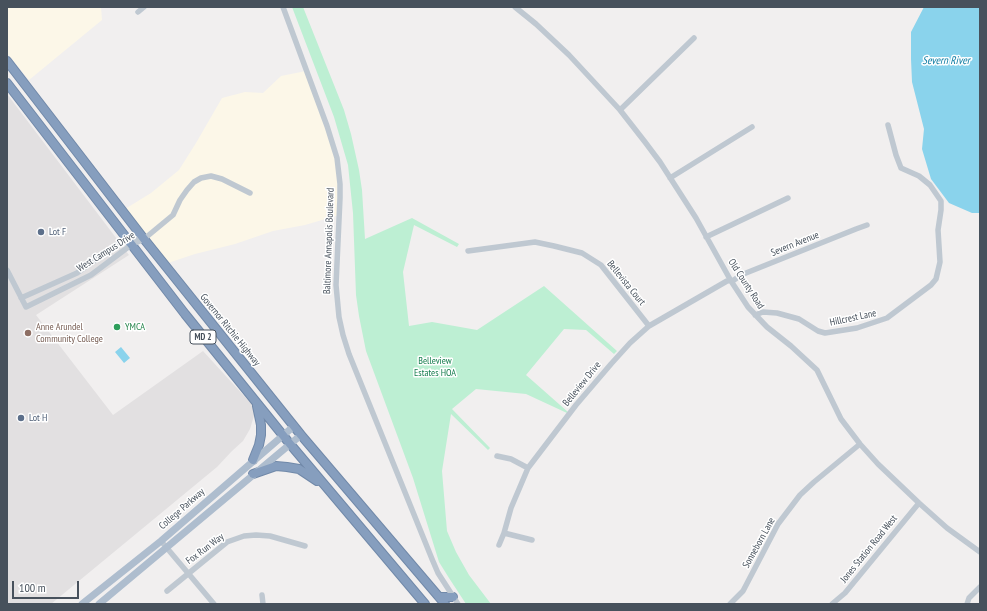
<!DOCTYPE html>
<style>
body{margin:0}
#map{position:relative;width:987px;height:611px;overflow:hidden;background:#f1efef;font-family:"PT Sans Narrow",sans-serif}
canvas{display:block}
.frame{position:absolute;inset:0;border:8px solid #47515c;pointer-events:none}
.scale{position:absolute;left:12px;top:581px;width:67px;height:18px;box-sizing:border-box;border:2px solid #47515c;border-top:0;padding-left:5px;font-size:12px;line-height:14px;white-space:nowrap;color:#47515c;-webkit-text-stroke:3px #fff;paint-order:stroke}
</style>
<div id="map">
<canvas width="987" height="611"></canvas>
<div class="frame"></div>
<div class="scale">100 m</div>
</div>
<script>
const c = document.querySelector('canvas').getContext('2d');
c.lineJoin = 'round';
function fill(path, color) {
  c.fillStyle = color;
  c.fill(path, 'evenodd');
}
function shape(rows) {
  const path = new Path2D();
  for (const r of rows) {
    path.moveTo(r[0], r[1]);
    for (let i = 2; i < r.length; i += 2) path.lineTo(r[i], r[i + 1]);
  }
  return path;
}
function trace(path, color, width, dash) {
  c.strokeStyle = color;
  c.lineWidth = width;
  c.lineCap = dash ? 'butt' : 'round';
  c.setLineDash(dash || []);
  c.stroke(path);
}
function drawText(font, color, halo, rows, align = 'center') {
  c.font = font + ' "PT Sans Narrow",sans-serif';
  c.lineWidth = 3;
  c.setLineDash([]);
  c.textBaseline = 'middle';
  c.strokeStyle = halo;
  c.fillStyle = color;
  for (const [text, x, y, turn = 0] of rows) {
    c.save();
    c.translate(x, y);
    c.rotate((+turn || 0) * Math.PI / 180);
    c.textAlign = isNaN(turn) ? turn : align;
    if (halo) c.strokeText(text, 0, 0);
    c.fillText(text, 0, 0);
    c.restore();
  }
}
const commercial = shape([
 [7,7,101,7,102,20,29,80,7,53],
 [306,71,337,158,339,215,305,225,273,231,235,244,195,254,168,263,125,209,151,193,179,170,196,143,222,98,245,92,263,93,281,76]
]);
const education = shape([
 [7,94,129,255,36,315,113,415,203,351,256,409,250,429,243,441,232,451,217,467,51,604,7,604]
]);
const green = shape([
 [292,7,303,7,344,110,351,134,359,170,362,190,365,239,412,218,459,244,457,247,414,225,403,272,409,326,432,322,477,330,544,286,617,351,614,354,586,330,564,329,526,375,568,412,567,413,526,394,476,389,452,409,490,448,488,450,451,414,442,471,447,531,456,552,469,575,491,604,466,604,449,578,439,562,413,478,366,351,359,316,356,295,353,213,348,165,334,117]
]);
const water = shape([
 [924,7,980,7,980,213,972,213,949,203,931,179,922,149,924,129,912,82,911,59,911,32],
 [121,347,130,358,124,363,115,352]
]);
const minor = shape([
 [283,7,327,126,337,158,340,184,340,198,336,285,339,317,343,335,349,354,432,559,438,573,458,604],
 [515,7,536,24,569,55,620,110,645,142,660,162,696,218,731,281,748,307,767,327,791,346,817,370,841,419,860,444,878,464,919,503,947,528,980,552],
 [138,12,144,7],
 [620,110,694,38],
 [670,178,752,127],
 [706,237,788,198],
 [468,251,535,242,554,246,582,253,601,265,649,326],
 [7,270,26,307,91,275,131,245,144,239,173,215,180,200,187,190,194,182,201,178,211,176,222,179,250,193],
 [21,298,77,273,126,238,142,239],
 [755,315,763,312,777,313,799,319,818,331,825,333,857,328,887,318,931,285,936,279,940,262,938,230,941,210,941,201,930,185,919,176,901,168,896,155,888,125],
 [497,456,511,459,528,468],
 [504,533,532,540],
 [161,541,214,604],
 [499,545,504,533,511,508,528,468,576,405,611,364,630,343,649,326,727,281,734,280,741,275,856,229,867,225],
 [167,591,227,542,244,536,256,535,270,536,305,546],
 [262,595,263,604],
 [730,604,743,591,778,524,800,495,814,482,860,444],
 [832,604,845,593,919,503],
 [967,604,969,598,980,587]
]);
const major = shape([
 [82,604,161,541,294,426],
 [99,604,301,435]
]);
const highway = shape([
 [7,61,144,239,301,435,445,604],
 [7,83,185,314,290,444,425,604],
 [253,460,259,445,261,435,261,425,257,406],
 [253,474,276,466,287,467,299,469,317,481],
 [439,597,453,597]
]);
const markers = [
 [41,232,4,"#5c6f8a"],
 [117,327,4,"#2e9e5b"],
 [28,333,4,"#8d6e63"],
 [21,418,4,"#5c6f8a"]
];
const shields = [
 [203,337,26]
];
const shieldNames = [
 ["MD 2",203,337]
];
const serviceNames = [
 ["Lot F",49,232],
 ["Lot H",29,418]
];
const streetNames = [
 ["Baltimore Annapolis Boulevard",329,241,-88],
 ["Severn Avenue",795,244,-22],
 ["West Campus Drive",106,252,-32],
 ["Bellevista Court",626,283,51],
 ["Old County Road",746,284,57],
 ["Hillcrest Lane",853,318,-12],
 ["Governor Ritchie Highway",230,330,51],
 ["Belleview Drive",582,384,-51],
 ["College Parkway",182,509,-41],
 ["Sonneborn Lane",759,543,-61],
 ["Fox Run Way",205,549,-37],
 ["Jones Station Road West",869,549,-51]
];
const educationNames = [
 ["Anne Arundel",36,327],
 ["Community College",36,339]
];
const leisureNames = [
 ["YMCA",125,327]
];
const parkNames = [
 ["Belleview",435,361],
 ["Estates HOA",435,373]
];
const waterNames = [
 ["Severn River",946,61]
];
fill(commercial, '#fcf7e8');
fill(education, '#e2e0e1');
fill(green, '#bdefd3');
fill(water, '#8ad3ec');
trace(highway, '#7189a9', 10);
trace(minor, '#bfc8d1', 5.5);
trace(major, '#aebdce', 7);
trace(highway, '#869ebe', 8);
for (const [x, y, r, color] of markers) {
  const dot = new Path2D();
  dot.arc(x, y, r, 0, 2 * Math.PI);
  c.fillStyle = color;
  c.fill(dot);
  trace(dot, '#fff', 1.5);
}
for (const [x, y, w] of shields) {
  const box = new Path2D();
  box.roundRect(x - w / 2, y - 7, w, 14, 3);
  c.fillStyle = '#fff';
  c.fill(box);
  trace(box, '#47515c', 1);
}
drawText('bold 9px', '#47515c', null, shieldNames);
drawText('10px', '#4e5e75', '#fff', serviceNames, 'left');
drawText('10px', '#47515c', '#fff', streetNames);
drawText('10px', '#785e54', '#fff', educationNames, 'left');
drawText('10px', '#27864d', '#fff', leisureNames, 'left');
drawText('10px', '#177e4f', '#fff', parkNames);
drawText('italic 11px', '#0c7ba2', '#fff', waterNames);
</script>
